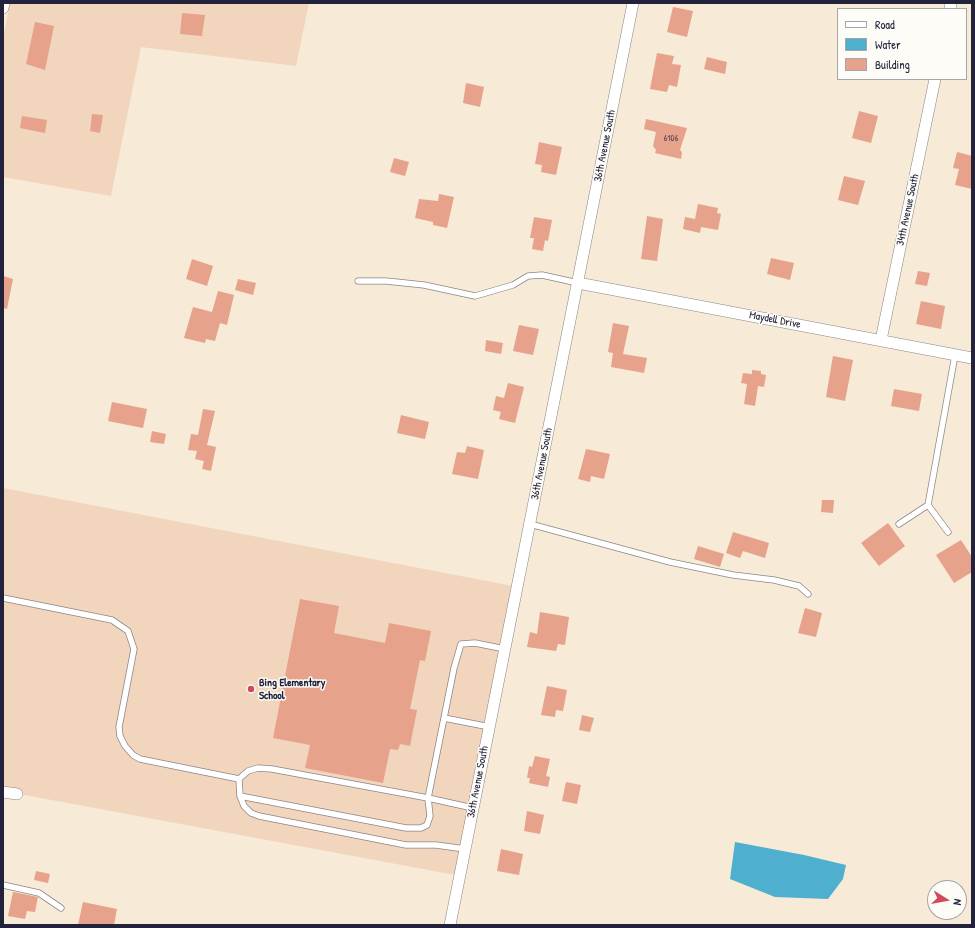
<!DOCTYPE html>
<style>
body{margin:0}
#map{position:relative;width:975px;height:928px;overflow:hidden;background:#f7ead7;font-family:"Patrick Hand",sans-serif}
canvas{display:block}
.frame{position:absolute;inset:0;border:4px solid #22223b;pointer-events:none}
.legend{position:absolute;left:837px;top:8px;width:130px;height:72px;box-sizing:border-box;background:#fdfcf7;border:1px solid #a5a5ac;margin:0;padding:5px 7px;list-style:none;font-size:12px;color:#22223b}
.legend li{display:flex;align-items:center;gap:8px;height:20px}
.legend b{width:20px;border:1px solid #a5a5ac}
.north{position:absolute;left:927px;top:880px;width:40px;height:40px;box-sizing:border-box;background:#fdfcf7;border:1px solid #a5a5ac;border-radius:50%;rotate:101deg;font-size:11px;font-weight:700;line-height:16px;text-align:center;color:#22223b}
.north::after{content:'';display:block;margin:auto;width:14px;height:18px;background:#d1495b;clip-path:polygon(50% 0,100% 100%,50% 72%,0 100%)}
</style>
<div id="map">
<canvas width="975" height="928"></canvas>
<div class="frame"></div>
<ul class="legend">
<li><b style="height:5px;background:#fff"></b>Road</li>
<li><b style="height:11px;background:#4fafce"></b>Water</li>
<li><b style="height:11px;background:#e6a28b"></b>Building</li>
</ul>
<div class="north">N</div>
</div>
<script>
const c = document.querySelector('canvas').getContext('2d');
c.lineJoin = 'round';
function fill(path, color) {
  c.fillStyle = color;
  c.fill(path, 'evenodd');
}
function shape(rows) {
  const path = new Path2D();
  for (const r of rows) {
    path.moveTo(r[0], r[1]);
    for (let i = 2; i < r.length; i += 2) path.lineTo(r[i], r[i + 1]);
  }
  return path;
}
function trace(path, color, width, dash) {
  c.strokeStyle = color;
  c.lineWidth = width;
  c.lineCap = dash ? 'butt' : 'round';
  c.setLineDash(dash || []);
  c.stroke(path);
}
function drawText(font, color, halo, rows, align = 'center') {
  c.font = font + ' "Patrick Hand",sans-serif';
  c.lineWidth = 3;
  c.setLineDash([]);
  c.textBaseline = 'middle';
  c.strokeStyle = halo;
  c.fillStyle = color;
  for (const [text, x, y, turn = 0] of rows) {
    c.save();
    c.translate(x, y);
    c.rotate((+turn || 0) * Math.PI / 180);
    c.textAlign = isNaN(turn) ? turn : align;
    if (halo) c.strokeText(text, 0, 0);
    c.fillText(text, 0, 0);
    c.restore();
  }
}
const built = shape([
 [10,3,309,3,296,66,141,47,111,196,3,177,3,38],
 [3,488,518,587,461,876,3,791]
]);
const water = shape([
 [735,842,804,855,846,865,843,879,828,899,775,897,730,879]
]);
const building = shape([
 [673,7,693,11,687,37,667,32],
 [182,13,205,15,202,36,180,34],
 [35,22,54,26,45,70,26,64],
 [657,53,674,56,672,64,681,65,677,87,669,85,667,92,650,89],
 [707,57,727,62,725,74,704,69],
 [466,83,484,87,480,107,463,103],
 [859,111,878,116,871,143,852,138],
 [92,114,103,115,100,133,90,131],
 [22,116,47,120,45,133,20,128],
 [646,119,687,128,680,150,682,152,681,159,655,153,656,150,653,146,656,132,644,129],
 [539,142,562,147,556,175,541,172,542,165,535,164],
 [957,152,972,156,972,189,955,185,959,169,953,168],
 [394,158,409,162,405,176,390,172],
 [844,176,865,181,858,205,838,200],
 [439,194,454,197,447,228,433,225,433,222,415,218,419,199,438,201],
 [698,204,718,208,717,213,721,214,718,230,701,227,700,233,683,229,685,217,695,219],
 [647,216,663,219,657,261,641,259],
 [534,217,552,220,548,241,545,240,543,251,532,249,534,238,530,238],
 [771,258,794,263,790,280,767,274],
 [192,259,213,266,207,286,186,279],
 [918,271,930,273,927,286,915,284],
 [3,276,13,279,7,309,3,308],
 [238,279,256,283,253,295,235,290],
 [218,291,234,295,227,325,220,323,215,341,206,339,205,343,184,338,193,307,212,312],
 [921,301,945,306,941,329,916,324],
 [613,323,629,326,623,354,647,358,644,373,611,367,613,353,608,352],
 [519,325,539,329,533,355,513,351],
 [486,340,503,343,501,354,485,351],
 [833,356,853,360,845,401,826,397],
 [752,370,761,371,761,374,766,375,764,387,758,386,755,406,744,404,747,384,741,383,743,373,752,374],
 [508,383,524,387,515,423,499,419,501,412,493,410,496,396,504,398],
 [894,389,922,394,919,411,891,406],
 [112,402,147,409,143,428,108,421],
 [203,409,215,411,207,445,216,447,211,471,202,469,204,461,195,459,197,451,188,450,191,434,198,435],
 [401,415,429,422,425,439,397,433],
 [152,431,166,434,164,444,150,442],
 [467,446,484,450,478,479,452,474,457,452,465,453],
 [586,449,610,454,604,479,591,476,590,482,578,479],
 [822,500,834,500,833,513,821,512],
 [888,523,905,546,879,566,861,543],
 [733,532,769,543,765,558,743,551,740,558,726,553],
 [961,540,972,557,972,572,954,583,936,555],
 [698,546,724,554,720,567,694,559],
 [300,599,339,606,334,633,385,643,389,623,431,631,425,661,420,660,410,709,417,710,410,746,400,744,398,750,390,749,383,783,305,768,310,745,273,738],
 [805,608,822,613,816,637,798,633],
 [540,612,569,617,565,645,558,644,556,651,527,647,530,632,537,634],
 [547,686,567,690,563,711,556,710,555,717,541,715],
 [582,715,594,718,590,732,579,730],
 [535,756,550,759,546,776,550,777,548,787,529,783,530,778,527,778,529,766,532,767],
 [566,782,581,785,577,804,562,801],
 [527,811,544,815,540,834,524,831],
 [501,849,523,854,519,875,497,871],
 [36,871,50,874,48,883,34,880],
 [13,892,38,897,35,912,27,911,25,919,8,916],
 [83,902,117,909,114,925,78,925]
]);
const service = shape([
 [358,281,386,281,424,285,475,296,513,285,528,276,542,275,578,283],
 [530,524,670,562,733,575,774,580,799,586,808,594],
 [899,524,928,505],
 [948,532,928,505,955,355],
 [3,598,112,620,128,631,134,649,119,727,120,736,125,746,133,755,140,759,239,779,248,771,258,768,272,769,428,798,430,816,427,825,421,828,406,828,240,796],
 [444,718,490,727],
 [239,779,240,796,244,806,251,813,259,816,406,845,436,845,465,849],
 [473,808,428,798,454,668,461,644,475,643,505,649],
 [3,885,39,893,61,908]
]);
const minor = shape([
 [3,8,4,3],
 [950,9,951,3],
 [578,283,972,358],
 [881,340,935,79],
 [3,792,17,794],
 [450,925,633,3]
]);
const markers = [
 [251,689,4,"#d1495b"]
];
const numberNames = [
 ["6106",671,139]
];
const streetNames = [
 ["36th Avenue South",605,146,-79],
 ["34th Avenue South",908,210,-78],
 ["Maydell Drive",775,320,11],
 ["36th Avenue South",542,464,-79],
 ["36th Avenue South",478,782,-79]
];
const poiNames = [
 ["Bing Elementary",259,683],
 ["School",259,696]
];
fill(built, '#f1d5bd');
fill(water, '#4fafce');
fill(building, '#e6a28b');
trace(service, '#8c8689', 7);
trace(minor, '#8c8689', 12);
trace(service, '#fff', 5.5);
trace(minor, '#fff', 11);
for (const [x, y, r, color] of markers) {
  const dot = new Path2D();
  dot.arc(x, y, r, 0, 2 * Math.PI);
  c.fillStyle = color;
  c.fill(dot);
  trace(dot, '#fdfcf7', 1.5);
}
drawText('9px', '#53424f', null, numberNames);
drawText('11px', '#22223b', '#fdfcf7', streetNames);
drawText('bold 11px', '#22223b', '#fdfcf7', poiNames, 'left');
</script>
